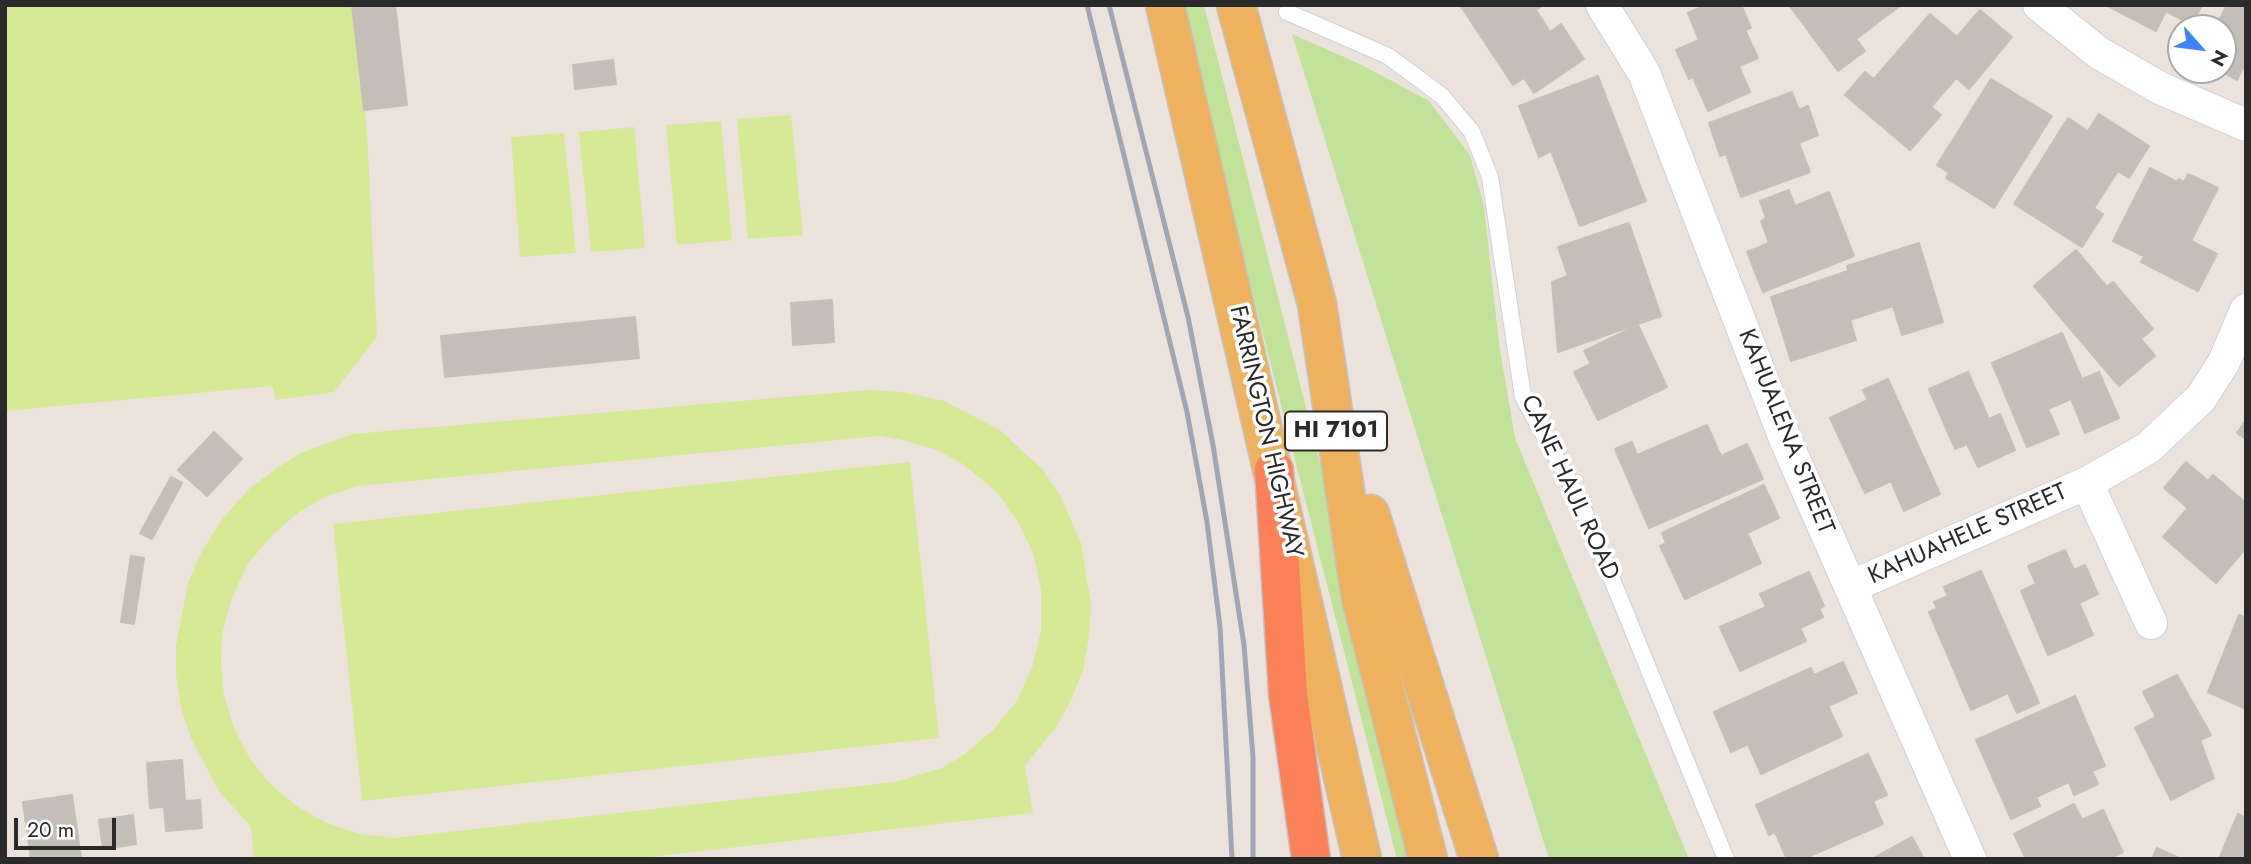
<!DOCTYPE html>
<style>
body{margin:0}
#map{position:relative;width:2251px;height:864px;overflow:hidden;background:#ece2dc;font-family:Jost,sans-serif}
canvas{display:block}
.frame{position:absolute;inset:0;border:7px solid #2a2a2a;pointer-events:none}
.north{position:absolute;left:2167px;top:14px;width:70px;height:70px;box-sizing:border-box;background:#fff;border:2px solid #aaa;border-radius:50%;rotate:118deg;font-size:19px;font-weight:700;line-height:28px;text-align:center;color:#2a2a2a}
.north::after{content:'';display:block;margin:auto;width:24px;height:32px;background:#3e84f7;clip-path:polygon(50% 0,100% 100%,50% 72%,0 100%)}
.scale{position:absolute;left:14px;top:818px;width:102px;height:32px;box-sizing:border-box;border:4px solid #2a2a2a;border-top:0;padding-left:9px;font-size:21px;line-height:24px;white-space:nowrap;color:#2a2a2a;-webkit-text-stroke:5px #fff;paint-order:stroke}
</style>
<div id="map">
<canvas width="2251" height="864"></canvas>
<div class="frame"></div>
<div class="north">N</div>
<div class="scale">20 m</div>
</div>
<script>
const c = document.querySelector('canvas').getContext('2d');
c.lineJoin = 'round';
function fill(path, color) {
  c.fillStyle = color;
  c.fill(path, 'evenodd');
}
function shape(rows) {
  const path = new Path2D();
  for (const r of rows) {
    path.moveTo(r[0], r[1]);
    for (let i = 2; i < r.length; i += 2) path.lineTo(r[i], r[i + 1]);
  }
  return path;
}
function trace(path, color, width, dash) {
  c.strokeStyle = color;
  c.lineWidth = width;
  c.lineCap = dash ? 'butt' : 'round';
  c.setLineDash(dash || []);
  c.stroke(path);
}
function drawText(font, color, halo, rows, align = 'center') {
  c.font = font + ' Jost,sans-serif';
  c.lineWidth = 7;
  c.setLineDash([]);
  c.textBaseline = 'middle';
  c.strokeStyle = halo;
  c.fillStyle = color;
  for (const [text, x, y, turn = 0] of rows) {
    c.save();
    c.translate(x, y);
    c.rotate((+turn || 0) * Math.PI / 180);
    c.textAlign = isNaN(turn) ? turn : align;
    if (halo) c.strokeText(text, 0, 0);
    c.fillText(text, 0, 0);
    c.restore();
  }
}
const green = shape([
 [1179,5,1204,5,1420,859,1397,859],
 [1292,34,1362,65,1429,101,1470,155,1484,207,1499,344,1515,438,1689,859,1549,859]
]);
const pitch = shape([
 [5,5,352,5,367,132,377,337,334,392,276,400,272,386,5,411],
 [791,115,803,235,748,239,737,119],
 [721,121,732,240,677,245,666,125],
 [634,127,645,248,591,252,579,132],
 [564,133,576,253,520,257,511,137],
 [869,390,903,392,944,401,1000,430,1043,470,1060,495,1081,543,1091,604,1089,636,1083,670,1072,698,1058,724,1025,766,1033,813,633,859,254,859,251,827,218,790,191,738,181,708,176,675,176,645,188,583,202,551,223,518,248,490,275,469,301,453,352,434],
 [880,436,903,440,937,450,963,464,997,492,1018,522,1033,553,1041,589,1041,630,1032,668,1016,702,993,730,965,754,942,768,895,782,394,838,360,834,327,823,298,807,270,784,249,757,234,728,224,695,221,663,222,634,232,598,247,565,271,536,299,512,327,496,358,486],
 [910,462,939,738,362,801,333,524]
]);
const building = shape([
 [352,5,395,5,407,105,364,110,352,5],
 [1460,5,1543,5,1536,10,1550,32,1561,24,1584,59,1534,93,1524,78,1513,85,1460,5],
 [1706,5,1741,5,1751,28,1745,30,1758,58,1739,66,1750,92,1708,111,1693,77,1689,79,1676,50,1699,40,1688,13,1706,5],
 [1789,5,1901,5,1856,39,1865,51,1838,71,1789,5],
 [2106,5,2202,5,2192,25,2166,11,2156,31,2106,5],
 [2227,5,2246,5,2246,62,2237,80,2219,70,2223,70,2223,28,2215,28,2227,5],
 [1980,10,2012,37,1969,89,1956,78,1931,107,1941,115,1910,150,1845,95,1865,72,1874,79,1930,14,1957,37,1980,10],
 [613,60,616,84,575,89,573,65,613,60],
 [1598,76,1646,201,1580,226,1551,151,1539,157,1519,106,1598,76],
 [1991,79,2052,116,1994,208,1946,178,1949,173,1937,165,1991,79],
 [1792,92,1799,110,1808,106,1818,135,1799,143,1810,172,1741,197,1726,154,1720,156,1709,123,1792,92],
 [2099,114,2149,146,2129,178,2118,171,2094,208,2103,214,2082,247,2014,204,2068,118,2088,131,2099,114],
 [2150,168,2177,182,2179,179,2184,182,2188,174,2218,188,2191,241,2217,254,2198,291,2141,262,2144,256,2113,241,2150,168],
 [1789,190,1795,206,1829,192,1854,256,1763,292,1747,252,1769,243,1761,221,1766,218,1760,201,1789,190],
 [1629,223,1661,316,1558,352,1552,282,1568,276,1558,247,1629,223],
 [1919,243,1943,322,1902,335,1893,306,1850,320,1856,340,1791,361,1771,297,1848,271,1847,266,1919,243],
 [2076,250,2107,287,2113,282,2153,329,2141,339,2155,356,2119,386,2034,286,2076,250],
 [832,300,834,342,793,345,791,303,832,300],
 [635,317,639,358,445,377,441,336,635,317],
 [1638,325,1667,387,1598,420,1574,372,1591,364,1584,351,1638,325],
 [2062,333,2082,379,2099,372,2119,418,2085,433,2071,399,2048,409,2059,434,2027,447,1992,363,2062,333],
 [1968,372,1989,419,2000,414,2015,450,1978,467,1967,444,1955,449,1929,389,1968,372],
 [1888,379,1940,494,1904,511,1891,481,1865,493,1830,418,1868,400,1863,390,1888,379],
 [2246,420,2246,439,2237,433,2246,420],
 [1707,425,1721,456,1747,444,1763,479,1649,528,1615,449,1632,442,1637,455,1707,425],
 [214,432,242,459,207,496,178,470,214,432],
 [2186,462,2208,481,2213,475,2246,503,2246,548,2216,583,2163,537,2188,508,2164,488,2186,462],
 [171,477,182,483,152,539,140,533,171,477],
 [1764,485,1779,518,1747,533,1761,563,1685,599,1660,546,1666,543,1662,533,1764,485],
 [2065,550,2074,570,2085,565,2098,594,2079,603,2093,635,2048,655,2021,591,2036,584,2028,566,2065,550],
 [131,556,144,558,134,624,121,622,131,556],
 [1981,571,2039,703,2017,713,2008,693,1971,710,1929,612,1937,609,1934,602,1948,596,1944,587,1981,571],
 [1809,572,1824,606,1819,609,1823,617,1800,628,1806,641,1740,671,1720,627,1766,607,1760,594,1809,572],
 [2239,615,2246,618,2246,709,2208,692,2239,615],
 [1843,662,1857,693,1828,706,1842,736,1761,774,1748,744,1731,752,1714,712,1811,668,1814,675,1843,662],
 [2177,675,2211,735,2200,740,2214,778,2171,800,2135,728,2156,717,2143,692,2177,675],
 [2075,696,2105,766,2092,771,2098,784,2074,795,2069,782,2036,797,2040,806,2011,819,1976,740,2075,696],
 [1868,754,1887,795,1873,801,1883,824,1803,859,1787,859,1775,832,1769,835,1756,805,1868,754],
 [182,760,185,801,200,800,202,828,166,831,164,807,150,808,147,763,182,760],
 [72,795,81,859,31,859,23,802,72,795],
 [2074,804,2082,820,2103,810,2123,852,2109,859,2026,859,2014,834,2074,804],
 [2238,814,2246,818,2246,859,2219,859,2238,814],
 [133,815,136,844,103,849,99,820,133,815],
 [1912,837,1924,859,1872,859,1912,837],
 [2157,848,2181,859,2152,859,2157,848]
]);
const lane = shape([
 [1287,12,1388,56,1442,96,1472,132,1490,177,1523,397,1580,501,1726,859]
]);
const street = shape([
 [1602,5,1644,73,1786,441,1970,859],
 [2039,5,2099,53,2160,88,2246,125],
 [2087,483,2151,623],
 [1850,587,2087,483,2148,448,2201,398,2224,362,2246,310]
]);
const primary = shape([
 [1165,5,1362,859],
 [1236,5,1317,304,1361,598,1428,859],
 [1370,514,1479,859]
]);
const highway = shape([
 [1274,470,1288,694,1311,859]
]);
const rail = shape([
 [1087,5,1187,412,1207,522,1220,627,1232,859],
 [1109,5,1188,317,1213,445,1244,645,1253,757,1253,859]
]);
const shields = [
 [1336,431,102]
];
const shieldNames = [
 ["HI 7101",1336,431]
];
const streetNames = [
 ["FARRINGTON HIGHWAY",1265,432,77],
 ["KAHUALENA STREET",1785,432,68],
 ["CANE HAUL ROAD",1569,488,65],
 ["KAHUAHELE STREET",1968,535,-24]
];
fill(green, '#c0e299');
fill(pitch, '#d5e995');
fill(building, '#c4beb8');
trace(building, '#c7beb6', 2);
trace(lane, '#cad1dc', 18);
trace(street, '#cad1dc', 34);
trace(primary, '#c3c3c3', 41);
trace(highway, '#c3c3c3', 41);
trace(lane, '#fff', 16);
trace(street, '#fff', 32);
trace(primary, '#eeb25f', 38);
trace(highway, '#fc8058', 38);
trace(rail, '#9fa6b4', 5);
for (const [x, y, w] of shields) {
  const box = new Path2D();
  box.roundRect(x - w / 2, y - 19.5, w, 39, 5);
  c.fillStyle = '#fff';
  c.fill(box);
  trace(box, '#2a2a2a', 2);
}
drawText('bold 23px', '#2a2a2a', null, shieldNames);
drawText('24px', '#2a2a2a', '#fff', streetNames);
</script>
